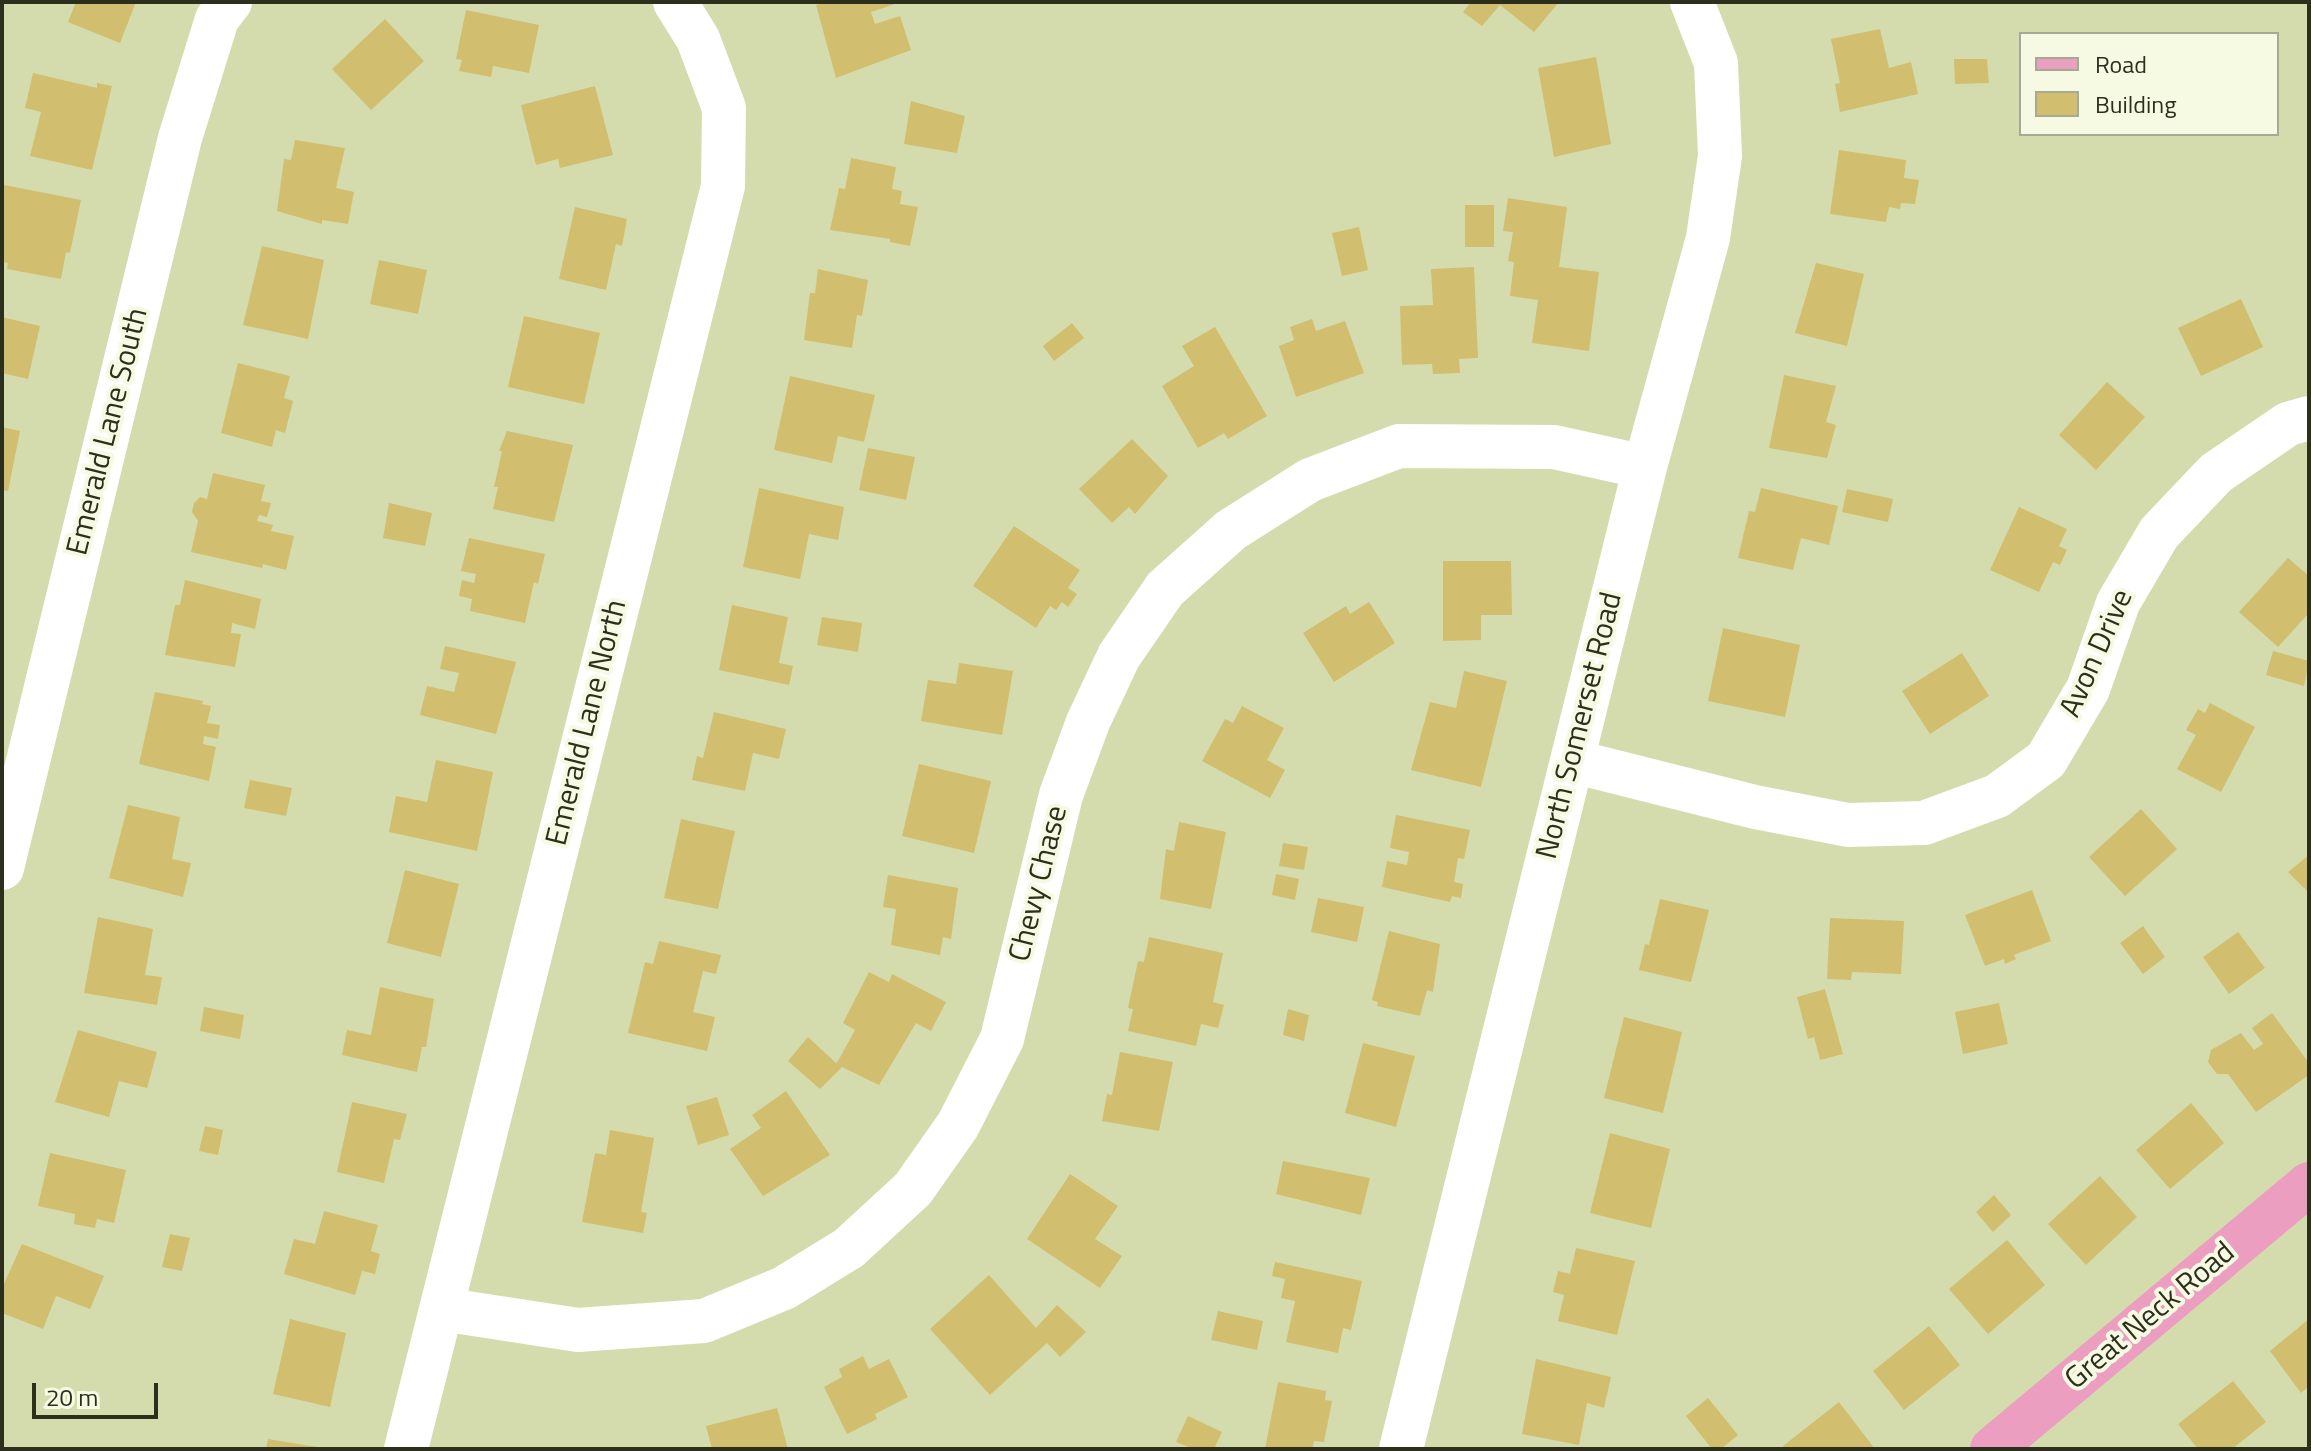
<!DOCTYPE html>
<style>
body{margin:0}
#map{position:relative;width:2311px;height:1451px;overflow:hidden;background:#d4dcae;font-family:"Titillium Web",sans-serif}
canvas{display:block}
.frame{position:absolute;inset:0;border:4px solid #2d2f1d;pointer-events:none}
.legend{position:absolute;left:2019px;top:32px;width:260px;height:104px;box-sizing:border-box;background:#f6fae3;border:2px solid #a6a994;margin:0;padding:10px 14px;list-style:none;font-size:24px;color:#2d2f1d}
.legend li{display:flex;align-items:center;gap:16px;height:40px}
.legend b{width:40px;border:2px solid #a6a994}
.scale{position:absolute;left:32px;top:1383px;width:126px;height:36px;box-sizing:border-box;border:4px solid #2d2f1d;border-top:0;padding-left:10px;font-size:24px;line-height:28px;white-space:nowrap;color:#2d2f1d;-webkit-text-stroke:6px #f6fae3;paint-order:stroke}
</style>
<div id="map">
<canvas width="2311" height="1451"></canvas>
<div class="frame"></div>
<ul class="legend">
<li><b style="height:10px;background:#ec9ec1"></b>Road</li>
<li><b style="height:22px;background:#d2be6f"></b>Building</li>
</ul>
<div class="scale">20 m</div>
</div>
<script>
const c = document.querySelector('canvas').getContext('2d');
c.lineJoin = 'round';
function fill(path, color) {
  c.fillStyle = color;
  c.fill(path, 'evenodd');
}
function shape(rows) {
  const path = new Path2D();
  for (const r of rows) {
    path.moveTo(r[0], r[1]);
    for (let i = 2; i < r.length; i += 2) path.lineTo(r[i], r[i + 1]);
  }
  return path;
}
function trace(path, color, width, dash) {
  c.strokeStyle = color;
  c.lineWidth = width;
  c.lineCap = dash ? 'butt' : 'round';
  c.setLineDash(dash || []);
  c.stroke(path);
}
function drawText(font, color, halo, rows, align = 'center') {
  c.font = font + ' "Titillium Web",sans-serif';
  c.lineWidth = 8;
  c.setLineDash([]);
  c.textBaseline = 'middle';
  c.strokeStyle = halo;
  c.fillStyle = color;
  for (const [text, x, y, turn = 0] of rows) {
    c.save();
    c.translate(x, y);
    c.rotate((+turn || 0) * Math.PI / 180);
    c.textAlign = isNaN(turn) ? turn : align;
    if (halo) c.strokeText(text, 0, 0);
    c.fillText(text, 0, 0);
    c.restore();
  }
}
const building = shape([
 [76,2,136,2,120,43,68,22],
 [826,2,901,2,871,12,875,24,900,16,911,50,836,78,816,5],
 [1471,2,1559,2,1534,32,1500,5,1482,26,1463,12],
 [466,10,539,25,529,73,493,66,491,77,459,71,462,60,456,59],
 [385,19,424,61,371,110,332,69],
 [1880,29,1889,68,1911,62,1918,94,1840,112,1835,84,1840,83,1831,39],
 [1596,57,1611,144,1554,157,1538,68],
 [1954,59,1987,59,1989,83,1955,84],
 [33,73,97,88,97,83,112,86,92,170,30,156,41,112,25,108],
 [595,86,613,155,560,168,558,159,536,165,521,105],
 [911,101,965,116,957,153,904,144],
 [295,140,345,148,336,188,354,192,348,224,322,220,322,224,277,211,284,159,291,160],
 [1839,150,1906,160,1904,178,1919,180,1915,204,1901,203,1900,209,1889,207,1886,222,1830,214],
 [851,158,896,167,892,189,902,191,900,204,918,207,910,246,890,242,890,239,830,230,839,188,845,189],
 [4,185,81,200,70,253,66,252,61,279,7,269,8,263,2,262],
 [1508,198,1567,207,1559,267,1599,272,1589,351,1532,343,1538,300,1510,296,1514,262,1508,261,1513,232,1503,231],
 [1465,205,1494,205,1494,247,1465,247],
 [575,207,627,219,622,246,616,244,606,290,559,279],
 [1359,227,1368,270,1342,276,1332,233],
 [262,246,324,260,308,339,243,325],
 [379,260,427,270,418,314,370,304],
 [1816,263,1864,274,1847,346,1795,333],
 [1474,267,1478,358,1459,359,1460,373,1433,374,1432,364,1402,365,1400,306,1433,305,1431,269],
 [818,269,868,280,862,316,857,315,852,348,804,340,810,293,815,293],
 [2241,299,2263,347,2201,376,2178,328],
 [524,316,600,333,584,404,508,387],
 [2,317,40,326,28,379,2,373],
 [1312,319,1316,331,1345,321,1364,373,1296,397,1279,346,1294,340,1290,327],
 [1072,323,1084,338,1054,361,1043,346],
 [1215,327,1267,416,1228,439,1224,433,1198,448,1162,386,1194,366,1182,346],
 [238,363,290,376,284,398,293,401,285,433,276,430,272,447,221,433],
 [1784,375,1836,386,1826,422,1836,425,1827,458,1769,448],
 [790,376,875,395,864,442,838,436,832,463,774,450],
 [2107,382,2145,417,2096,470,2059,435],
 [2,427,20,431,8,491,2,490],
 [507,431,573,445,554,522,493,509,498,487,494,487,502,451,499,451],
 [1132,439,1168,476,1135,514,1129,507,1112,523,1079,489],
 [868,448,915,457,906,500,859,490],
 [213,473,265,485,261,501,271,503,267,517,259,515,257,521,273,525,271,531,294,536,286,570,263,564,262,568,191,552,198,521,192,512,194,503,200,497,207,499],
 [759,488,844,507,838,540,809,534,800,579,743,567],
 [1761,488,1838,506,1829,545,1801,538,1793,570,1738,558,1749,511,1755,512],
 [1847,489,1893,499,1888,522,1842,512],
 [389,503,432,513,425,546,383,538],
 [2019,507,2067,529,2059,546,2067,550,2060,565,2053,562,2039,592,1990,570],
 [1014,526,1080,570,1068,588,1077,594,1068,607,1062,602,1056,610,1050,606,1036,628,973,586],
 [469,538,545,554,538,584,534,582,525,623,470,611,472,599,459,596,462,580,474,583,476,574,461,571],
 [2288,558,2309,576,2309,613,2278,647,2239,612],
 [1443,561,1511,561,1512,615,1481,615,1481,640,1443,641],
 [185,580,261,599,255,629,232,623,231,633,241,634,235,667,165,655,175,605,180,605],
 [1369,602,1395,643,1334,682,1303,633,1346,606,1350,614],
 [732,605,788,617,779,663,793,666,789,685,719,670],
 [822,617,862,623,858,652,817,645],
 [1723,628,1800,645,1785,717,1708,701],
 [445,646,516,662,496,734,420,715,427,686,454,692,459,673,440,669],
 [2273,651,2309,661,2304,686,2266,675],
 [1962,653,1989,696,1930,734,1902,691],
 [959,663,1013,671,1002,735,921,721,928,680,956,684],
 [1464,671,1507,681,1481,787,1411,770,1430,702,1456,708],
 [155,692,203,701,202,704,211,706,207,723,220,725,218,739,204,736,203,744,216,747,209,781,139,764],
 [2210,703,2255,727,2221,792,2177,769,2196,735,2186,730,2198,709,2205,713],
 [1242,706,1284,728,1267,760,1285,770,1270,798,1202,761,1225,719,1233,723],
 [714,712,786,729,779,759,753,753,745,791,692,780,697,756,703,758],
 [436,760,493,772,477,851,389,832,396,796,427,802],
 [919,764,991,781,974,853,902,836],
 [250,780,292,788,286,816,244,808],
 [128,805,180,817,172,859,191,863,183,897,109,878],
 [2141,809,2177,849,2125,896,2089,857],
 [1396,815,1470,830,1464,859,1458,858,1454,882,1463,884,1461,898,1452,896,1450,902,1382,887,1387,861,1407,865,1409,852,1390,848],
 [681,819,735,831,718,909,664,898],
 [1179,822,1226,832,1211,909,1160,899,1166,849,1174,851],
 [1283,843,1308,847,1304,870,1279,866],
 [2309,855,2309,893,2288,872],
 [405,870,459,884,441,957,387,943],
 [1276,874,1299,879,1295,900,1272,895],
 [888,875,958,888,951,939,943,937,940,955,891,945,896,909,883,907],
 [2032,890,2051,941,2014,955,2016,959,2005,964,2004,959,1985,966,1965,915],
 [1318,898,1364,907,1357,942,1311,932],
 [1660,899,1709,910,1691,982,1639,970,1645,944,1649,945],
 [98,917,153,929,145,975,162,977,157,1005,84,993],
 [1830,918,1904,921,1901,974,1852,972,1851,980,1827,979],
 [2143,926,2165,957,2143,974,2120,943],
 [1389,931,1440,944,1433,992,1427,990,1420,1016,1377,1006,1378,1002,1372,1000],
 [2238,932,2265,968,2229,994,2203,957],
 [1149,937,1223,953,1213,1002,1224,1005,1218,1028,1201,1024,1196,1046,1128,1031,1133,1009,1128,1008,1138,961,1144,962],
 [659,941,721,955,716,974,703,971,693,1012,715,1017,707,1051,628,1033,645,962,653,964],
 [869,972,889,982,892,974,946,1002,931,1031,916,1023,879,1085,842,1067,820,1089,788,1061,808,1037,836,1063,838,1061,855,1030,843,1023],
 [380,987,434,999,426,1047,422,1047,417,1072,342,1055,347,1030,371,1035],
 [1825,989,1843,1054,1820,1060,1814,1037,1808,1039,1797,997],
 [1999,1003,2008,1044,1963,1054,1955,1012],
 [204,1007,244,1015,240,1039,200,1031],
 [1288,1009,1309,1015,1304,1041,1283,1035],
 [2272,1013,2309,1063,2309,1075,2256,1112,2228,1074,2217,1074,2208,1062,2211,1050,2241,1033,2254,1050,2263,1044,2252,1028],
 [1624,1017,1682,1032,1663,1113,1604,1098],
 [78,1030,157,1052,147,1088,119,1081,109,1117,55,1102],
 [1363,1043,1415,1056,1396,1127,1345,1113],
 [1120,1052,1173,1062,1159,1131,1102,1121,1107,1094,1112,1095],
 [786,1091,830,1155,763,1196,730,1149,761,1128,752,1115],
 [717,1097,729,1135,698,1145,686,1106],
 [352,1102,407,1114,400,1140,394,1139,384,1183,337,1172],
 [2191,1103,2224,1143,2170,1189,2136,1150],
 [205,1126,223,1130,218,1155,199,1151],
 [610,1130,654,1138,641,1212,647,1213,643,1233,582,1222,595,1153,606,1155],
 [1610,1133,1670,1149,1651,1228,1590,1213],
 [50,1153,126,1170,114,1223,97,1219,95,1228,74,1224,75,1214,38,1206],
 [1283,1161,1370,1178,1361,1215,1276,1194],
 [1070,1174,1118,1206,1095,1239,1122,1256,1100,1288,1027,1239],
 [2100,1176,2137,1217,2086,1265,2048,1224],
 [1994,1195,2011,1215,1993,1232,1976,1212],
 [324,1211,378,1225,371,1251,380,1254,375,1274,362,1271,355,1295,284,1274,294,1239,315,1244],
 [170,1234,190,1238,182,1271,162,1267],
 [2007,1240,2045,1285,1988,1334,1949,1289],
 [22,1244,104,1276,90,1309,56,1296,43,1329,2,1313,2,1288],
 [1576,1248,1635,1261,1617,1335,1558,1321,1564,1295,1553,1292,1558,1271,1570,1274],
 [1275,1262,1362,1281,1351,1330,1343,1328,1338,1353,1286,1342,1295,1301,1281,1298,1285,1279,1272,1276],
 [989,1275,1036,1328,1057,1305,1086,1332,1060,1357,1047,1343,990,1395,930,1329],
 [1218,1311,1263,1321,1257,1350,1211,1340],
 [290,1319,346,1333,330,1407,273,1394],
 [2309,1319,2309,1386,2301,1393,2270,1351],
 [1929,1326,1960,1365,1904,1410,1873,1371],
 [863,1356,869,1369,889,1359,908,1397,875,1414,877,1419,847,1434,824,1387,842,1377,839,1369],
 [1536,1359,1611,1377,1604,1408,1587,1403,1579,1445,1522,1434],
 [2233,1381,2266,1422,2232,1449,2198,1449,2178,1424],
 [1278,1382,1326,1391,1325,1400,1332,1401,1324,1442,1314,1441,1312,1449,1265,1449],
 [1708,1398,1738,1435,1721,1449,1712,1449,1686,1416],
 [1839,1402,1875,1449,1785,1449,1783,1446],
 [777,1408,788,1449,712,1449,706,1426],
 [1188,1416,1222,1432,1214,1449,1193,1449,1176,1442],
 [268,1439,317,1447,317,1449,266,1449]
]);
const minor = shape([
 [1572,761,1755,807,1848,825,1924,823,1997,796,2046,760,2088,689,2118,603,2159,533,2216,473,2288,424,2309,418],
 [2,868,180,138,217,19,230,2],
 [441,1309,578,1330,704,1321,784,1288,849,1248,913,1189,958,1125,1002,1039,1061,795,1088,722,1119,656,1165,589,1231,530,1310,480,1399,446,1554,447,1645,467],
 [406,1449,723,186,724,108,698,39,675,2],
 [1401,1449,1645,467,1708,238,1720,156,1716,63,1692,2]
]);
const major = shape([
 [1992,1449,2309,1184]
]);
const streetNames = [
 ["Emerald Lane South",109,432,-76],
 ["Avon Drive",2098,654,-66],
 ["Emerald Lane North",588,723,-76],
 ["North Somerset Road",1581,726,-76],
 ["Chevy Chase",1040,884,-76],
 ["Great Neck Road",2151,1317,-40]
];
fill(building, '#d2be6f');
trace(minor, '#fff', 44);
trace(major, '#ec9ec1', 44);
drawText('30px', '#2d2f1d', '#f6fae3', streetNames);
</script>
